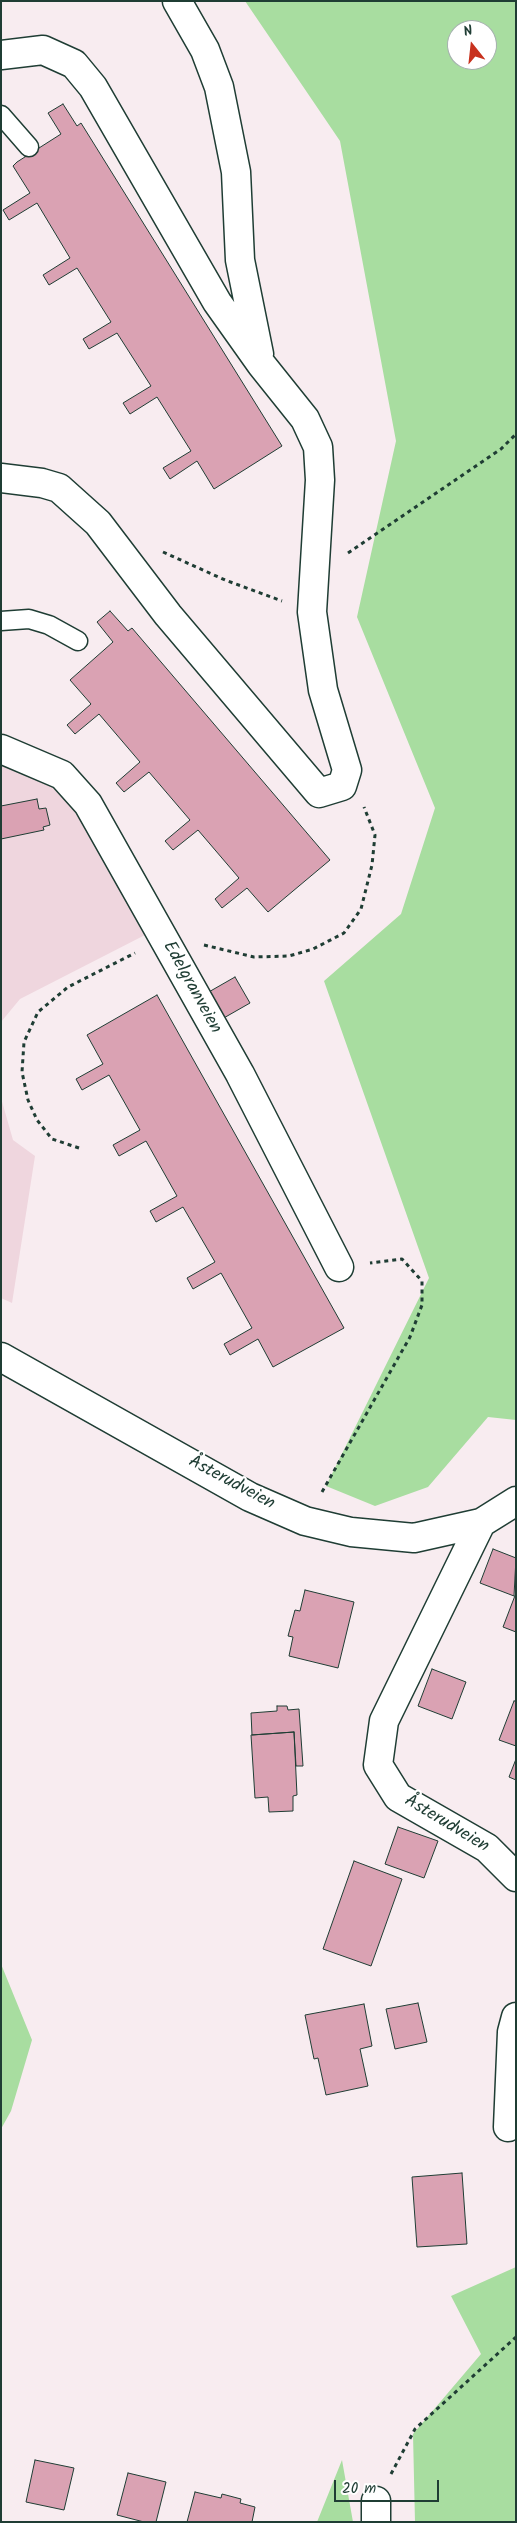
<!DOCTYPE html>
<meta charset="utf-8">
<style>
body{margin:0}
#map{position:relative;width:517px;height:2523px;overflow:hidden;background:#f8ecf0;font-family:Kalam,sans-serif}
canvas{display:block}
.frame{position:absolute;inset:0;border:2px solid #1f3d34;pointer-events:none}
.north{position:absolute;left:447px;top:20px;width:50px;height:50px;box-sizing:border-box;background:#fff;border:1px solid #a5b1ae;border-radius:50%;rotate:344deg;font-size:14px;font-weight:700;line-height:20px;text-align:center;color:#1f3d34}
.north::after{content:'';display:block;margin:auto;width:18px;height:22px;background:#c8321e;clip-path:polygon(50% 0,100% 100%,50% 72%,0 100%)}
.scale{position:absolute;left:334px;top:2480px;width:105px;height:22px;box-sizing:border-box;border:2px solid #1f3d34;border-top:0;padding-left:6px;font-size:15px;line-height:18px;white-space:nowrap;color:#1f3d34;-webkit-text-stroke:4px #fff;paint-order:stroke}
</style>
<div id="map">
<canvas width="517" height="2523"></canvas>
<div class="frame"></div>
<div class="north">N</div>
<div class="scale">20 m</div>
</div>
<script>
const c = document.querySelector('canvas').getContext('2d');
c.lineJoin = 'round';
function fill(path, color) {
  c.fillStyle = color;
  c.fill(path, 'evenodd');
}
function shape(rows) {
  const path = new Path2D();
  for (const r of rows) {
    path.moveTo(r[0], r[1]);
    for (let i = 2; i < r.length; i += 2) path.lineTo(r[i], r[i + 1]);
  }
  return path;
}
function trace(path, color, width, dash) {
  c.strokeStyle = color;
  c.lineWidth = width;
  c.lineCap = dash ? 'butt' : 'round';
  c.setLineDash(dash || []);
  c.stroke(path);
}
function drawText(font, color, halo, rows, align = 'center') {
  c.font = font + ' Kalam,sans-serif';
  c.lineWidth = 4.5;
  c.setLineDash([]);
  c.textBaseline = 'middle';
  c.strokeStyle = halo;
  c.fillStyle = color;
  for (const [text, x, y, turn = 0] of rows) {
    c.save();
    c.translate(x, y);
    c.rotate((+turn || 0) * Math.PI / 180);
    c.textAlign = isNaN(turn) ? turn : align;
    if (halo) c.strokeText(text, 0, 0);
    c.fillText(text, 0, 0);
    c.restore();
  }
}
const built = shape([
 [1,763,55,785,89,831,145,935,20,999,1,1022],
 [1,1098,13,1140,35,1156,12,1303,1,1298]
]);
const green = shape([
 [245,1,516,1,516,1420,488,1417,428,1487,375,1506,326,1486,429,1278,324,981,401,914,435,808,357,617,396,441,340,141],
 [457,30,487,30,487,60,457,60],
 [1,1964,32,2040,11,2111,1,2129],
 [516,2267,516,2522,415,2522,413,2434,481,2354,451,2296],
 [342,2460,353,2522,317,2522]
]);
const building = shape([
 [63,104,77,126,81,123,282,446,214,489,197,461,170,479,163,468,191,451,157,397,130,414,123,403,151,386,117,333,89,349,83,339,111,322,77,268,49,285,43,275,70,258,37,203,9,220,3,210,30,193,13,166,17,162,61,134,48,113,63,104],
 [110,611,128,631,132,628,330,860,268,912,247,888,222,908,215,899,239,878,198,830,173,850,165,841,190,820,149,772,124,792,116,783,140,762,99,714,75,734,67,725,91,704,70,680,113,642,97,622,110,611],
 [37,799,39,809,46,808,50,825,43,827,44,830,1,839,1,806,37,799],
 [235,977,250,1003,222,1019,207,993,235,977],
 [157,995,344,1328,273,1367,258,1339,230,1355,224,1344,252,1328,221,1273,193,1289,187,1278,215,1262,183,1207,156,1222,150,1211,177,1196,146,1141,119,1156,113,1145,140,1130,109,1075,82,1090,76,1079,103,1064,87,1035,157,995],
 [493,1549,516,1558,514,1596,480,1583,493,1549],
 [305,1590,354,1602,338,1668,289,1656,293,1637,288,1636,295,1610,300,1611,305,1590],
 [516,1593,516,1632,503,1627,516,1593],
 [432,1669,466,1682,452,1719,418,1706,432,1669],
 [514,1701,516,1701,516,1746,499,1740,514,1701],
 [277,1706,287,1706,288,1710,299,1709,303,1766,296,1766,294,1732,252,1735,251,1713,277,1711,277,1706],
 [294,1732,297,1795,293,1796,293,1811,269,1812,268,1797,255,1798,251,1735,294,1732],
 [516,1759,516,1780,509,1777,516,1759],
 [398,1827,438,1841,424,1878,385,1864,398,1827],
 [354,1861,402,1879,371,1966,323,1949,354,1861],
 [418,2003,427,2042,395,2049,386,2009,418,2003],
 [364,2004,372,2046,360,2049,368,2086,326,2095,318,2058,314,2059,305,2015,364,2004],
 [462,2173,467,2244,417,2247,412,2177,462,2173],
 [35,2460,74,2468,64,2510,26,2502,35,2460],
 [128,2473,166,2482,156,2522,144,2522,117,2515,128,2473],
 [195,2492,221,2498,222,2494,241,2499,240,2503,255,2507,252,2522,187,2522,195,2492]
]);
const path = shape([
 [163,552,225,580,282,601],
 [348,553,501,449,516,434],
 [204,945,254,957,289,956,313,949,344,933,361,909,372,865,375,835,364,807],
 [79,1148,52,1139,37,1120,28,1100,22,1072,24,1042,38,1012,68,987,135,953],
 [322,1492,410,1337,422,1305,422,1281,402,1259,370,1263],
 [391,2474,415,2429,516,2337]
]);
const service = shape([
 [1,115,29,147],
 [1,621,29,619,49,625,78,641]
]);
const minor = shape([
 [177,1,205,50,219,87,236,172,240,260,259,354],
 [1,55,43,50,74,64,93,87,217,302,261,364,305,419,318,447,320,480,312,612,323,690,347,770,342,786,319,793,168,615,98,523,59,488,42,483,1,478],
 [1,749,62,775,88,804,240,1074,339,1267],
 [1,1357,250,1497,305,1521,351,1532,414,1538,481,1523,516,1501],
 [481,1523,384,1721,378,1765,398,1797,487,1848,516,1877],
 [508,2127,512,2032,516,2017],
 [376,2522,376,2501]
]);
const streetNames = [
 ["Edelgranveien",191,988,61],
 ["Åsterudveien",231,1484,28],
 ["Åsterudveien",446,1825,31]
];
fill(built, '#efd6de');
fill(green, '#a8dda0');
fill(building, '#daa2b3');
trace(building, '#1f3d34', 1);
trace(service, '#1f3d34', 21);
trace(minor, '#1f3d34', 31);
trace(path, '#1f3d34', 3, [4, 4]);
trace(service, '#fff', 18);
trace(minor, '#fff', 28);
drawText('18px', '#1f3d34', '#fff', streetNames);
</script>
